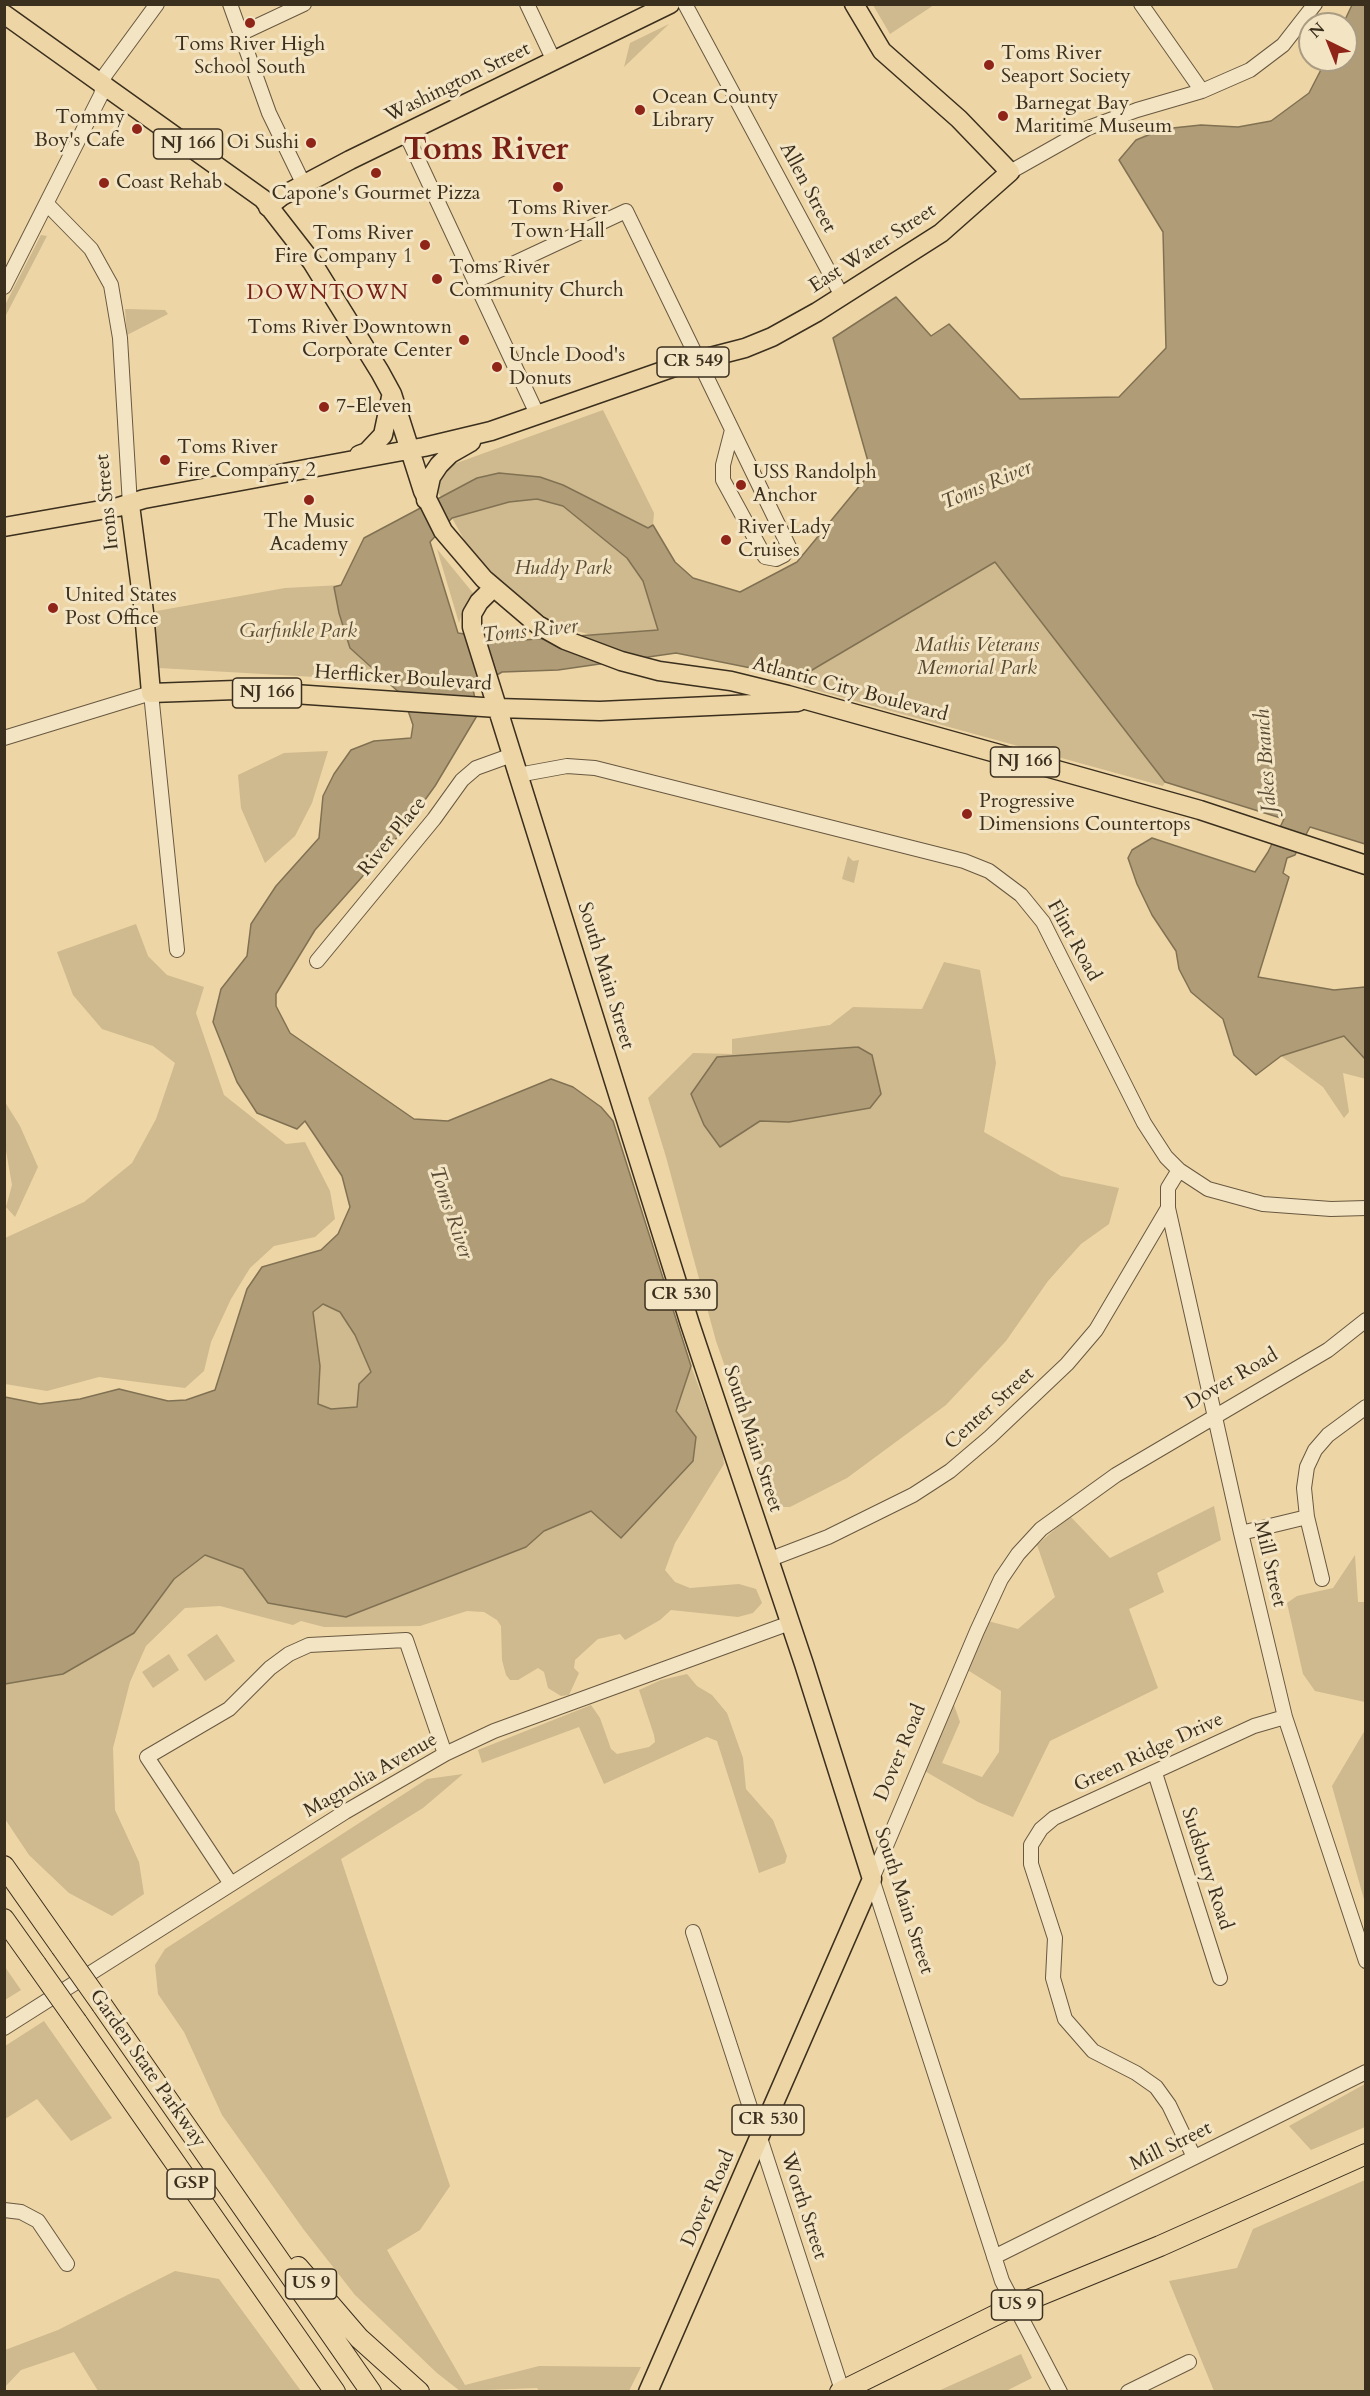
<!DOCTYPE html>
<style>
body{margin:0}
#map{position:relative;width:1370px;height:2396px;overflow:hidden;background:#edd5a5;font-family:Cardo,serif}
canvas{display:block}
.frame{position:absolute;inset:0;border:6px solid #3b2f1e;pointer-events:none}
.north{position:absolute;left:1298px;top:12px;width:60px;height:60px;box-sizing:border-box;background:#f3e4c4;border:2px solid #a99c82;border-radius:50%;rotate:317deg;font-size:16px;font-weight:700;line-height:24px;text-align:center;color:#3b2f1e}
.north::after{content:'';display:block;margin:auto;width:21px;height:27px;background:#8f2418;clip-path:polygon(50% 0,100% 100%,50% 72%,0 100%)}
</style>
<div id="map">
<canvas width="1370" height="2396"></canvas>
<div class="frame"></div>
<div class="north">N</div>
</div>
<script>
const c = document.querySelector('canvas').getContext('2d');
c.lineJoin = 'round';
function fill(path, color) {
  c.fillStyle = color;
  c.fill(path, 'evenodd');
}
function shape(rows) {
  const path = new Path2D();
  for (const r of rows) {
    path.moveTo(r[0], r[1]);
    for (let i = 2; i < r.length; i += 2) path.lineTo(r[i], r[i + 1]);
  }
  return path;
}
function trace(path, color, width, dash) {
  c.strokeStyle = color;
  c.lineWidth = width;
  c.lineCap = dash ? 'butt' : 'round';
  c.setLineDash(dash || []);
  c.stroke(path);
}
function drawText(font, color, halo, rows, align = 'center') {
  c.font = font + ' Cardo,serif';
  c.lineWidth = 6;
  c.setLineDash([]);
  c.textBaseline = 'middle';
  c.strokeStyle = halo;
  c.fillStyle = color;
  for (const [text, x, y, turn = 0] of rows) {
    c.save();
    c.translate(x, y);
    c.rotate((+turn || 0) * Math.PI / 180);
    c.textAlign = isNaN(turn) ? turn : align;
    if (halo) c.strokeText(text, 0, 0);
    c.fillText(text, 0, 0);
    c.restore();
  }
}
const green = shape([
 [873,5,934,5,890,34],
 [669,24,624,67,630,43],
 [41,235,47,236,5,317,5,305],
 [125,309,165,310,168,314,127,335],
 [603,410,654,513,653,525,648,528,563,485,540,477,499,473,477,478,441,497,438,493,440,479,454,464],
 [537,499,563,506,627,558,643,581,658,630,592,635,565,628,534,610,505,586,467,545,452,518,509,502],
 [437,549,473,593,464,607,459,623],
 [995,562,1165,782,1163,786,804,687,807,673],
 [341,585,350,648,384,681,159,668,151,612,285,588],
 [328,751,312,803,295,836,265,863,241,808,238,775,284,753],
 [848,856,853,861,859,860,854,883,842,879],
 [136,924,148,956,167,975,204,987,196,1013,224,1095,286,1144,305,1142,330,1191,335,1219,315,1237,274,1246,250,1268,231,1299,211,1342,204,1371,185,1388,99,1377,47,1391,5,1384,5,1238,84,1202,132,1163,156,1119,175,1063,153,1046,102,1029,73,995,57,952],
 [944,962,980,970,996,1063,984,1132,1061,1176,1119,1188,1109,1224,1081,1244,1048,1281,1006,1341,946,1405,847,1478,790,1507,774,1507,716,1341,666,1157,648,1098,693,1053,732,1054,732,1039,830,1025,853,1007,922,1009],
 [870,1108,789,1122,760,1121],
 [1344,1036,1365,1059,1366,1079,1343,1073,1349,1112,1344,1118,1323,1087,1281,1056],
 [5,1102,20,1126,38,1167,15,1217,6,1207,12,1185,5,1145],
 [323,1303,340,1312,355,1335,371,1372,359,1384,358,1407,331,1409,318,1404,320,1366,313,1312],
 [691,1366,722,1449,724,1464,675,1543,665,1570,675,1582,690,1588,739,1584,756,1589,762,1603,753,1613,738,1617,671,1610,660,1620,625,1640,620,1634,598,1639,575,1660,574,1668,579,1673,569,1695,561,1696,548,1688,544,1672,538,1668,518,1680,510,1680,506,1675,502,1660,501,1626,497,1620,484,1612,467,1611,420,1626,324,1627,301,1621,293,1625,220,1606,185,1608,146,1646,130,1682,113,1748,115,1810,139,1862,144,1894,112,1916,69,1893,29,1855,5,1819,4,1684,63,1674,134,1633,174,1579,205,1555,243,1569,268,1603,452,1575,526,1547,544,1531,591,1511,696,1437,676,1411],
 [1214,1506,1221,1540,1157,1573,1164,1592,1129,1609,1158,1688,1050,1741,1013,1817,978,1802,923,1770,953,1702,960,1722,942,1763,982,1777,999,1752,1001,1691,966,1669,988,1621,1018,1629,1055,1597,1037,1545,1070,1516,1110,1558],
 [1355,1555,1358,1602,1365,1602,1365,1702,1315,1691,1303,1674,1287,1603,1297,1596,1333,1588],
 [217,1634,235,1661,205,1681,187,1655],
 [169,1654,179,1670,153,1688,142,1672],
 [687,1674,697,1686,712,1695,727,1713,743,1758,746,1789,773,1820,787,1856,785,1863,759,1873,717,1741,707,1737,604,1784,579,1727,482,1763,478,1750,591,1705,600,1718,611,1749,617,1754,649,1747,655,1742,654,1735,639,1690,661,1680],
 [1365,1730,1366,1730,1365,1903,1332,1786],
 [463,1774,423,1808,341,1859,450,2186,420,2230,387,2250,465,2385,539,2366,641,2367,629,2391,540,2392,537,2388,460,2391,437,2373,355,2295,304,2230,222,2115,184,2032,158,1994,155,1965,165,1949,427,1779],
 [5,1967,21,1990,5,2000,4,2000],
 [44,2021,112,2118,71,2141,37,2099,5,2119,5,2046],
 [1365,2084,1365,2127,1311,2150,1289,2126],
 [1365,2180,1365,2391,1214,2391,1169,2281,1237,2268,1253,2229],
 [175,2271,219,2279,301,2391,98,2391,74,2352,21,2370,5,2387,5,2350,58,2330],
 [1021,2354,1032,2378,1006,2391,938,2391]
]);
const water = shape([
 [1352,5,1365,5,1365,844,1310,827,1295,855,1287,858,1283,873,1289,877,1258,977,1334,990,1365,987,1365,1059,1344,1036,1281,1056,1256,1075,1234,1055,1223,1019,1191,992,1179,969,1176,951,1152,915,1137,884,1128,858,1132,850,1152,838,1255,872,1268,852,1284,819,1165,782,995,562,807,673,771,672,676,653,558,670,502,672,473,689,478,714,435,786,401,833,315,930,276,994,276,1006,290,1033,414,1119,448,1121,551,1079,573,1087,601,1107,613,1121,691,1366,676,1411,696,1437,693,1461,621,1538,591,1511,544,1531,526,1547,346,1617,268,1603,243,1569,205,1555,174,1579,134,1633,63,1674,5,1684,5,1397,40,1404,80,1399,119,1389,168,1401,186,1400,215,1390,247,1289,262,1267,321,1250,338,1234,350,1207,342,1176,305,1121,297,1129,257,1113,237,1082,213,1022,221,989,247,956,251,924,276,886,319,838,323,796,334,774,351,750,374,741,411,738,413,725,403,696,350,648,339,613,334,587,341,585,364,538,477,478,499,473,540,477,563,485,648,528,653,525,675,562,693,578,740,592,797,562,871,472,833,338,896,297,931,336,949,324,1020,399,1119,397,1166,348,1163,232,1119,160,1136,140,1163,129,1201,125,1238,127,1271,121,1309,93,1326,60,1346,60,1346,24,1343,24,1352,5],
 [537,499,563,506,627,558,643,581,658,630,510,641,458,633,430,542,452,518,509,502,537,499],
 [323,1304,340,1312,355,1335,371,1372,359,1384,357,1407,331,1409,318,1404,320,1366,313,1312,323,1304],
 [858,1047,872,1055,881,1094,870,1108,789,1122,760,1121,720,1147,704,1125,691,1094,717,1057,858,1047]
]);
const minor = shape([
 [230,4,269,113,304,185],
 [527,4,554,61],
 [685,4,842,296],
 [1141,4,1202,91],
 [240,34,304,4],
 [406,134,538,416],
 [1010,172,1088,128,1137,110,1202,91,1250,70,1283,45,1315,4],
 [47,204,91,249,111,285,120,338,130,505],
 [476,281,626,211,789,547,784,555,776,559,765,557,723,480,723,465,732,430],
 [4,287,101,95,105,75,157,4],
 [4,738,151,693,177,950],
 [518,775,567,766,595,768,964,861,989,871,1021,895,1043,922,1144,1123,1166,1157,1179,1170,1208,1189,1263,1204,1331,1209,1366,1208],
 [317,961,434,819,462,780,476,768,512,755],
 [1179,1170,1168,1188,1168,1208,1241,1533,1285,1717,1366,1961],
 [1241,1533,1307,1517],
 [768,1560,828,1537,913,1495,950,1471,990,1437,1067,1364,1096,1330,1168,1208],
 [1322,1579,1307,1517,1304,1488,1307,1467,1315,1450,1328,1435,1366,1407],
 [1155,1773,1220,1978],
 [231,1884,147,1757,229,1709,270,1668,289,1654,309,1645,406,1640,445,1754],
 [693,1932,842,2390],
 [4,2028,345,1812,445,1754,494,1731,790,1623],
 [1194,2157,1169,2105,1156,2087,1136,2073,1093,2051,1065,2019,1053,1978,1055,1938,1031,1864,1031,1845,1041,1829,1054,1818,1254,1726,1285,1717],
 [4,2210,21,2212,38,2221,67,2264],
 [994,2257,1366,2072],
 [1060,2392,1002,2281,872,1879,977,1631,1001,1579,1018,1554,1041,1529,1116,1475,1328,1350,1366,1320],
 [1128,2392,1189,2362]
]);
const major = shape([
 [4,14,263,199,312,262,380,372,392,394,423,491,443,531,484,579,538,625,565,640,621,661,659,671,731,681,788,695,1200,810,1366,865],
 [268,207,282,196,350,160,670,4],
 [359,455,367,452,383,435,391,397],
 [426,500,431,477,439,465,450,454,471,442],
 [130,505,144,612,151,693,236,690,497,708,600,711,798,702],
 [4,527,118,507,144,499,424,447,491,431,683,364,745,348,772,337,817,312,941,233,1010,172,959,119,882,51,854,4],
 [493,588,479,602,472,614,472,627,690,1324,804,1664,872,1879,648,2392]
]);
const highway = shape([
 [4,1866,61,1947],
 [4,1919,36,1964],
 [102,2005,371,2392],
 [77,2022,335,2392],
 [298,2267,359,2338,419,2392],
 [840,2392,1016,2305,1160,2246,1366,2154]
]);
const highwayBridge = shape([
 [61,1947,102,2005],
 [36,1964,77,2022]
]);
const markers = [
 [250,23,6,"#8f2418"],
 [989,65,6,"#8f2418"],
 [640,110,6,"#8f2418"],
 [1003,116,6,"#8f2418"],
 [137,129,6,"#8f2418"],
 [311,143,6,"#8f2418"],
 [376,173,6,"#8f2418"],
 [104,183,6,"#8f2418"],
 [558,187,6,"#8f2418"],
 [425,245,6,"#8f2418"],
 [437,279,6,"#8f2418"],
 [464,340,6,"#8f2418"],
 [497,367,6,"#8f2418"],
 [324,407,6,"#8f2418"],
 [165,460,6,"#8f2418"],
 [741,485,6,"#8f2418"],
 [309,500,6,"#8f2418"],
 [726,540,6,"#8f2418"],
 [53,608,6,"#8f2418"],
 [967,814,6,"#8f2418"]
];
const shields = [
 [188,144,69],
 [693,362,72],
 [267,693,69],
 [1025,762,69],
 [681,1295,72],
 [768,2120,72],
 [191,2184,48],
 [311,2284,51],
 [1017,2305,51]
];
const shieldNames = [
 ["NJ 166",188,144],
 ["CR 549",693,362],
 ["NJ 166",267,693],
 ["NJ 166",1025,762],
 ["CR 530",681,1295],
 ["CR 530",768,2120],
 ["GSP",191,2184],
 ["US 9",311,2284],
 ["US 9",1017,2305]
];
const poiNames = [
 ["Toms River High",250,45,"center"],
 ["School South",250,68,"center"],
 ["Toms River",1001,54],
 ["Seaport Society",1001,77],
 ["Ocean County",652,98],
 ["Library",652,121],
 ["Barnegat Bay",1015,104],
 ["Maritime Museum",1015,127],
 ["Tommy",125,118,"right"],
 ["Boy's Cafe",125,141,"right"],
 ["Oi Sushi",299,143,"right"],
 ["Coast Rehab",116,183],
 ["Capone's Gourmet Pizza",376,194,"center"],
 ["Toms River",558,209,"center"],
 ["Town Hall",558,232,"center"],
 ["Toms River",413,234,"right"],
 ["Fire Company 1",413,257,"right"],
 ["Toms River",449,268],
 ["Community Church",449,291],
 ["Toms River Downtown",452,328,"right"],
 ["Corporate Center",452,351,"right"],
 ["Uncle Dood's",509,356],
 ["Donuts",509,379],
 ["7-Eleven",336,407],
 ["Toms River",177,448],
 ["Fire Company 2",177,471],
 ["USS Randolph",753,473],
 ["Anchor",753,496],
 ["The Music",309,522,"center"],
 ["Academy",309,545,"center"],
 ["River Lady",738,528],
 ["Cruises",738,551],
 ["United States",65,596],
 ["Post Office",65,619],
 ["Progressive",979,802],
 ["Dimensions Countertops",979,825]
];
const streetNames = [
 ["Washington Street",458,83,-26],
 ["Allen Street",807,188,62],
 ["East Water Street",873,249,-33],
 ["Irons Street",108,502,-96],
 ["Herflicker Boulevard",403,679,4],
 ["Atlantic City Boulevard",850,690,15],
 ["River Place",393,837,-51],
 ["Flint Road",1073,941,61],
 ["South Main Street",605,976,73],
 ["Dover Road",1232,1380,-30],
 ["Center Street",990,1409,-42],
 ["South Main Street",752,1439,72],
 ["Mill Street",1269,1564,77],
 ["Dover Road",901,1753,-67],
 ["Green Ridge Drive",1149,1753,-25],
 ["Magnolia Avenue",371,1776,-30],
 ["Sudsbury Road",1206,1869,72],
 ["South Main Street",903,1901,72],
 ["Garden State Parkway",147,2069,55],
 ["Mill Street",1171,2147,-26],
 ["Dover Road",709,2199,-66],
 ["Worth Street",803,2206,72]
];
const parkNames = [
 ["Huddy Park",563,569],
 ["Garfinkle Park",298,632],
 ["Mathis Veterans",977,646],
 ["Memorial Park",977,669]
];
const neighbourhoodNames = [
 ["DOWNTOWN",328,294]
];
const waterNames = [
 ["Toms River",987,486,-23],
 ["Toms River",530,632,-6],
 ["Jakes Branch",1267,761,-94],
 ["Toms River",450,1213,71]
];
const townNames = [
 ["Toms River",486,152]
];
fill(green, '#cfb98e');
fill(water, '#b09d77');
trace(water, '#817153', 1.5);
trace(minor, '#685840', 16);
trace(major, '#3b2f1e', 21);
trace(highway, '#3b2f1e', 22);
trace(minor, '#f3e4c4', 14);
trace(major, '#edd5a5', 18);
trace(highway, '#edd5a5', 20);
trace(highwayBridge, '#3b2f1e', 22, []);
trace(highwayBridge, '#edd5a5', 20);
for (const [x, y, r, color] of markers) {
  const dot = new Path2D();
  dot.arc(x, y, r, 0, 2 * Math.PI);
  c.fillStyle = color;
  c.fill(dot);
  trace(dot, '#f3e4c4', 2);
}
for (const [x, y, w] of shields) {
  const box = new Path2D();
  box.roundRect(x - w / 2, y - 15, w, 30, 4.5);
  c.fillStyle = '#f3e4c4';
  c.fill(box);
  trace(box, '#3b2f1e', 1.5);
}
drawText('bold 18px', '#3b2f1e', null, shieldNames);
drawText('20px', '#3b2f1e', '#f3e4c4', poiNames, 'left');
drawText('20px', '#3b2f1e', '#f3e4c4', streetNames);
drawText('italic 20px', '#594b34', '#f3e4c4', parkNames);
c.letterSpacing = '1.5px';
drawText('21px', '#7a1f14', '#f3e4c4', neighbourhoodNames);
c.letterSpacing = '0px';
drawText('italic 21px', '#584a34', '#f3e4c4', waterNames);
drawText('bold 32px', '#7a1f14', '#f3e4c4', townNames);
</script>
